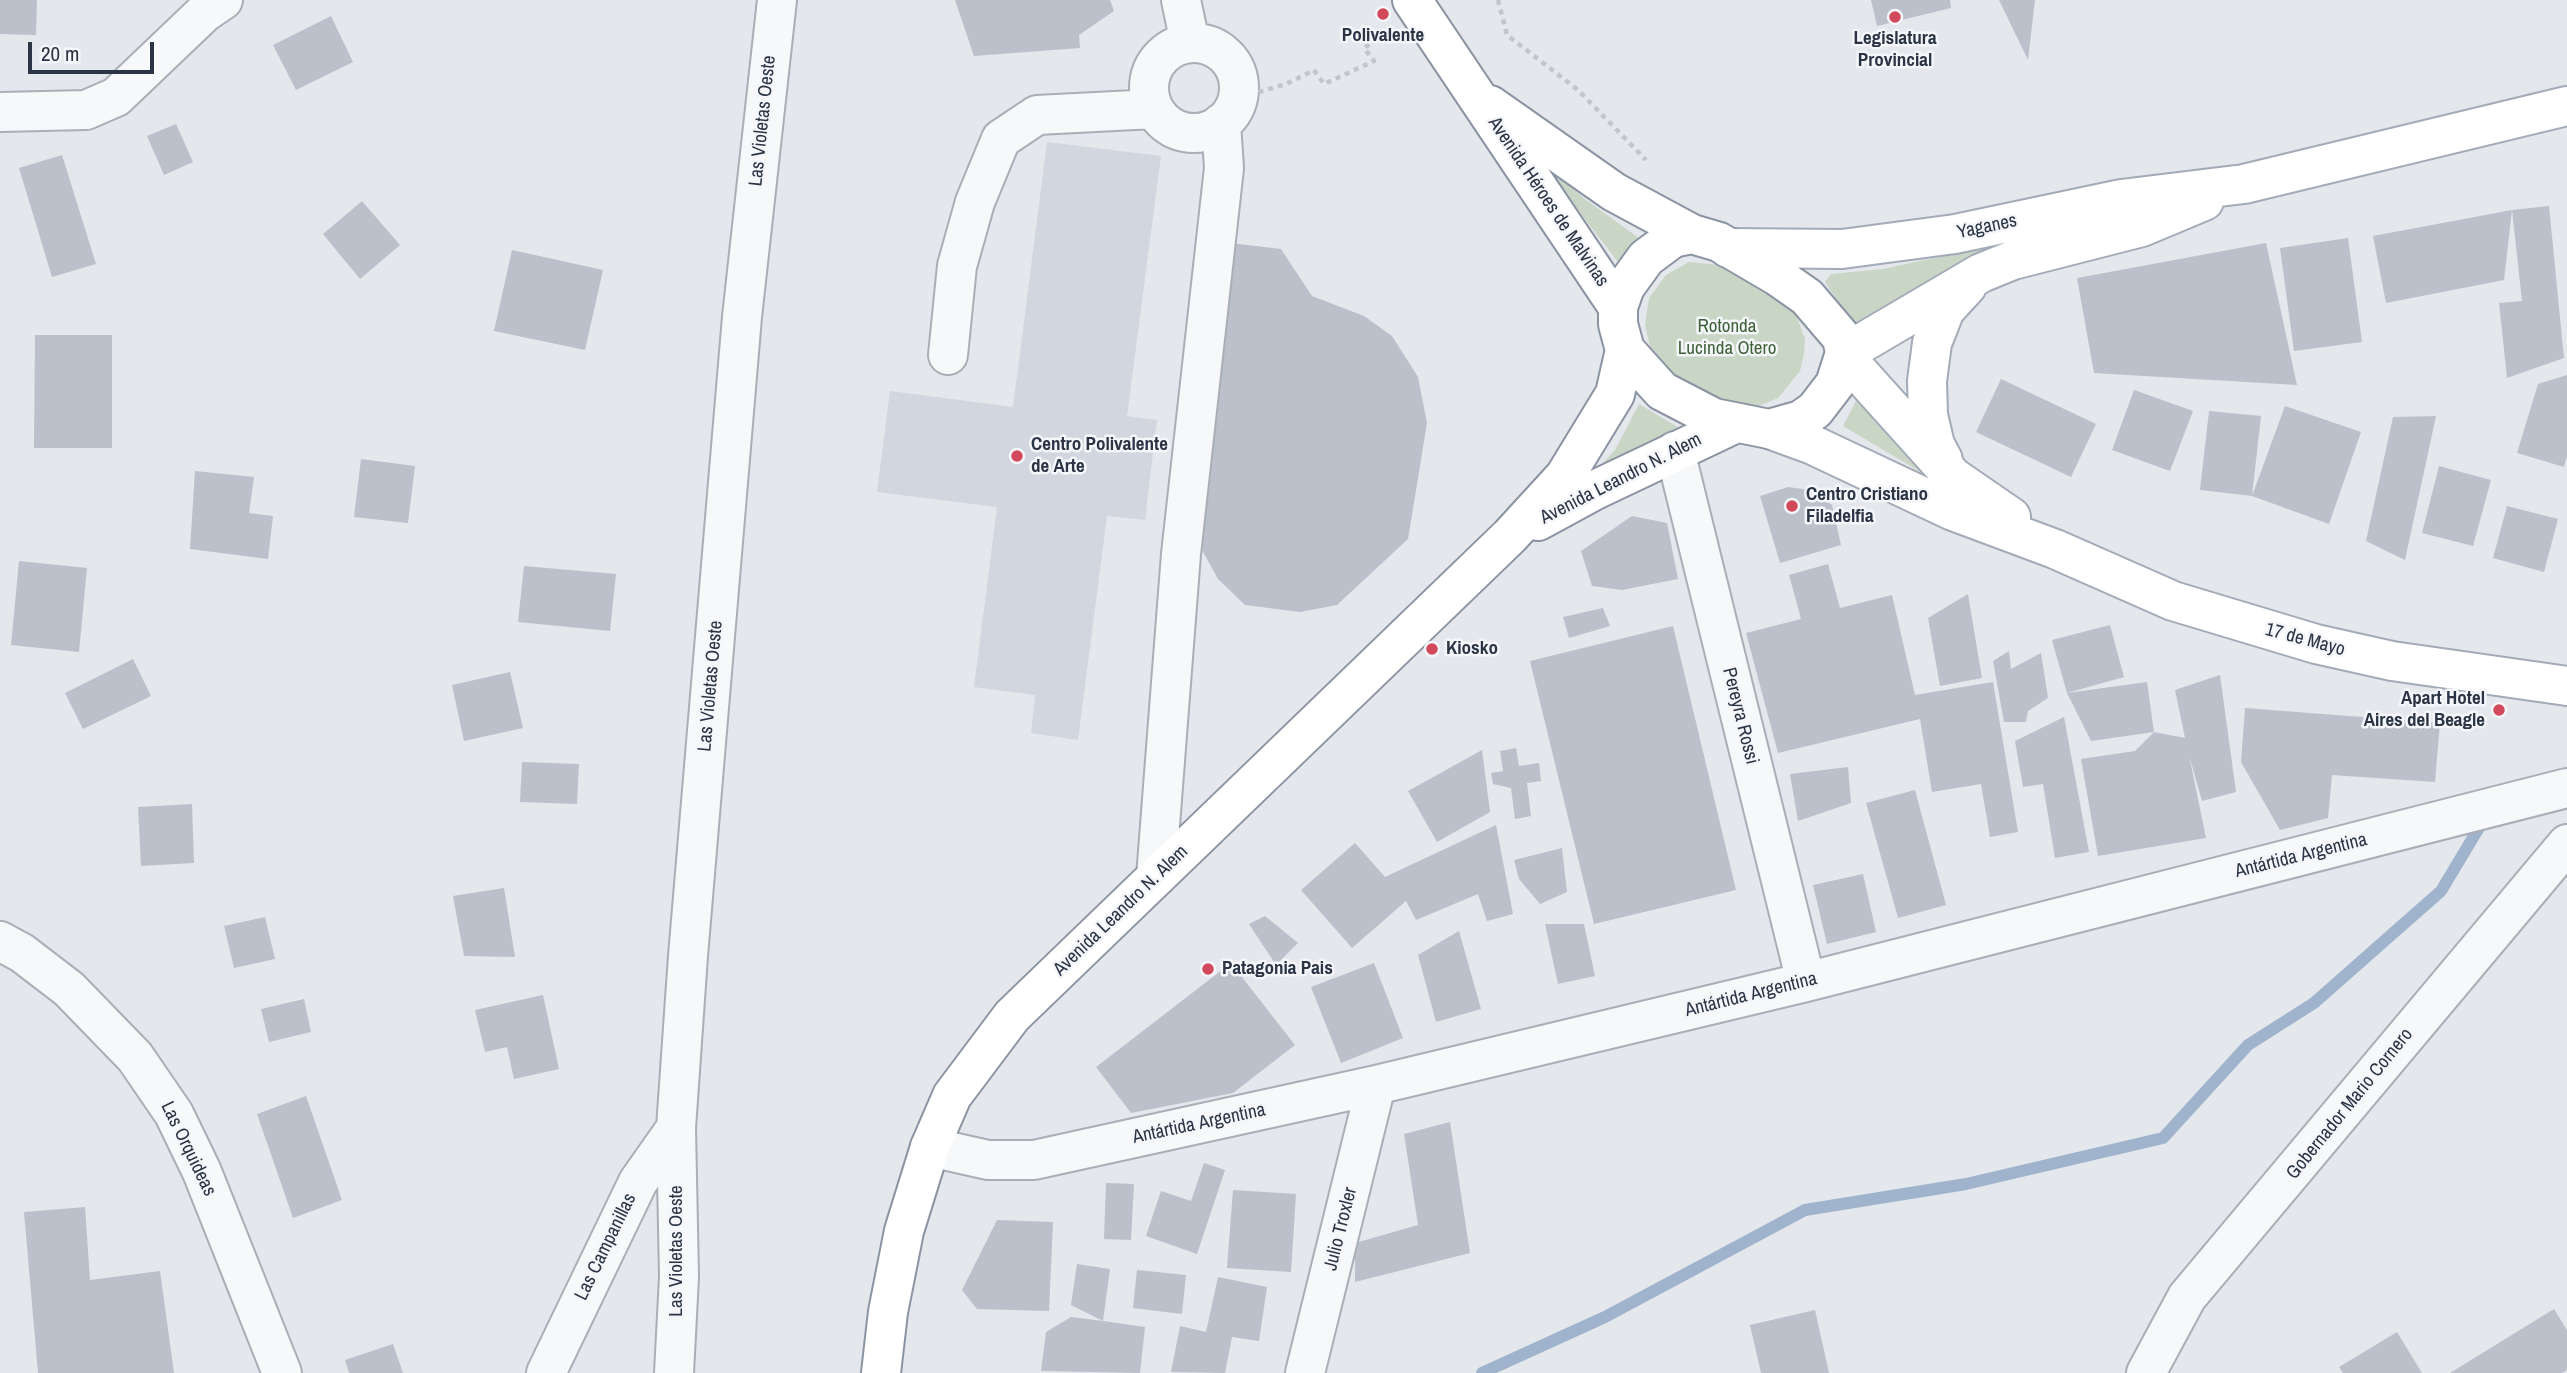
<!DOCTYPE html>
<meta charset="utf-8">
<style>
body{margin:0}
#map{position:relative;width:2567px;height:1373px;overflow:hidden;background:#e4e7ec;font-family:"Archivo Narrow",sans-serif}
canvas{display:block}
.scale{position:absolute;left:28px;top:42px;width:126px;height:32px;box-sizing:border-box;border:4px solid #2b3445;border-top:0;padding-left:9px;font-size:21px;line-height:24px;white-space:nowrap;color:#2b3445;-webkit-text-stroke:5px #f4f6f9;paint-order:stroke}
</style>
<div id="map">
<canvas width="2567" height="1373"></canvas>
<div class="scale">20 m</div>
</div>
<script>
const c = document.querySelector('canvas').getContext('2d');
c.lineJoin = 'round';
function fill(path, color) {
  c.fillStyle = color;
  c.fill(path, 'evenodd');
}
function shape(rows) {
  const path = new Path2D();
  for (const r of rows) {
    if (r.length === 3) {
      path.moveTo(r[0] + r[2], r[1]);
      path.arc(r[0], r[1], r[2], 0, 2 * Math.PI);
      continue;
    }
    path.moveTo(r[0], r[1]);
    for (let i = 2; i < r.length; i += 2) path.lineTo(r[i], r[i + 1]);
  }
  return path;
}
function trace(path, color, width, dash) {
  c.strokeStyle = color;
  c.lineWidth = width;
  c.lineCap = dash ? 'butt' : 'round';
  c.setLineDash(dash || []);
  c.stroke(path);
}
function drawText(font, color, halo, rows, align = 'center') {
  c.font = font + ' "Archivo Narrow",sans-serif';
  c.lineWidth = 5;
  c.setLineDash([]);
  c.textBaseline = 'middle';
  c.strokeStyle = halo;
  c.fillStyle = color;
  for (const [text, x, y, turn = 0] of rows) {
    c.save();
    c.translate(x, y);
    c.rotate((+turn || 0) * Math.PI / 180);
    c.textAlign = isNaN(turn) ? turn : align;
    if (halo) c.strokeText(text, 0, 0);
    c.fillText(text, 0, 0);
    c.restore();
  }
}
const built = shape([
 [1047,142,1161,156,1127,416,1157,420,1145,520,1107,516,1078,740,1031,733,1035,695,974,687,997,507,877,492,890,391,1013,407]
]);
const green = shape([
 [1531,149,1586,200,1639,238,1618,262],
 [2134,214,1855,327,1825,282,1831,274,1883,269],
 [1689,262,1720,265,1735,270,1795,312,1805,339,1804,354,1800,371,1778,398,1752,409,1720,404,1669,372,1651,351,1645,325,1649,298,1666,275],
 [1856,401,1862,403,1908,455,1956,493,1843,426],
 [1639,404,1681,429,1625,454,1589,478,1615,450]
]);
const stream = shape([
 [1482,1373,1605,1317,1805,1210,1966,1184,2163,1138,2248,1045,2314,1003,2441,891,2480,826]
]);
const building = shape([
 [0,0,37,0,36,35,0,34],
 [955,0,1110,0,1114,11,1079,35,1080,48,974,56],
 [1871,0,1950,0,1951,8,1877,26],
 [1999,0,2035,0,2028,60],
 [331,16,353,62,296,90,273,45],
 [176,124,193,162,164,175,147,136],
 [62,155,96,264,52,277,19,168],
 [362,201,400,245,360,279,323,234],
 [2549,206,2564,358,2507,378,2499,303,2522,301,2512,210],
 [2512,210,2504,280,2386,303,2373,236],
 [2348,238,2362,342,2294,351,2280,248],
 [1231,243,1281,249,1312,296,1364,316,1392,336,1418,377,1427,423,1408,539,1337,605,1300,612,1245,605,1218,579,1197,541],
 [2266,243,2297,385,2094,373,2077,278],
 [512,250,603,270,585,350,494,331],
 [35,335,112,335,112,448,34,448],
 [2567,375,2567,456,2564,467,2517,453,2538,384],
 [2001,379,2096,424,2071,477,1976,432],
 [2134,390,2193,411,2170,471,2112,450],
 [2285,406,2361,432,2329,524,2252,496],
 [2209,411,2261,416,2252,496,2200,490],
 [2436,416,2405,560,2366,541,2393,417],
 [361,459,415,466,408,523,354,517],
 [2439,466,2491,480,2473,546,2422,533],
 [195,471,254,477,249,513,273,516,268,559,190,549],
 [1788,487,1810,490,1832,505,1841,545,1780,563,1760,496],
 [2507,506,2558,519,2544,572,2493,558],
 [1632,516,1667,523,1678,579,1622,590,1592,586,1581,551],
 [19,561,87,568,79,652,11,645],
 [1828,564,1840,608,1892,595,1915,695,1993,682,2018,832,1990,837,1981,784,1932,792,1920,719,1778,753,1746,633,1801,619,1789,575],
 [524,566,616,574,610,631,518,622],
 [1968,594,1982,678,1940,686,1928,618],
 [1603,608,1610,626,1569,638,1563,617],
 [2110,625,2124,677,2067,693,2052,640],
 [1673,626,1736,890,1594,924,1530,661],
 [2009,651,2011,669,2041,653,2048,698,2028,711,2026,722,2004,722,1993,661],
 [133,659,151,696,83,729,65,693],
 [510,672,523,728,464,741,452,685],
 [2220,675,2236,792,2202,801,2189,755,2206,838,2098,856,2081,759,2135,751,2154,732,2185,738,2175,690],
 [2147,682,2154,732,2091,741,2067,693],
 [2245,708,2440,723,2435,782,2332,775,2328,818,2280,830,2241,762],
 [2064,717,2089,852,2055,858,2043,784,2023,787,2015,741],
 [1516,748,1519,766,1539,763,1541,781,1527,783,1531,816,1515,819,1511,788,1493,784,1491,773,1503,771,1500,751],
 [1482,750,1490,812,1437,842,1408,791],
 [522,762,579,764,577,804,520,802],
 [1848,767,1851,803,1798,821,1790,774],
 [1915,790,1946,905,1898,918,1866,803],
 [192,804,194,863,141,866,138,807],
 [1496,825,1513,914,1487,921,1478,894,1416,920,1406,901,1352,948,1301,890,1355,843,1385,877],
 [1562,848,1567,892,1540,904,1519,879,1514,860],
 [1863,874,1876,932,1827,944,1813,885],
 [504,888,515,957,464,956,453,896],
 [1265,916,1298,943,1276,965,1249,924],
 [265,917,275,959,234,968,224,926],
 [1545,924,1584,924,1595,976,1558,984],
 [1459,931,1481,1009,1436,1022,1418,955],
 [1231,963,1295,1045,1233,1093,1131,1113,1096,1067],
 [1374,963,1403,1038,1341,1063,1311,987],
 [543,995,559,1069,514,1079,507,1047,485,1052,475,1010],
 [304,999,311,1032,269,1042,261,1009],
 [306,1096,342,1200,293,1218,257,1114],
 [1450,1122,1470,1253,1355,1282,1355,1243,1418,1225,1404,1134],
 [1204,1163,1225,1170,1197,1254,1146,1236,1161,1191,1191,1201],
 [1106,1183,1134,1184,1131,1240,1104,1239],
 [1233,1190,1296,1194,1291,1272,1227,1268],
 [85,1207,90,1280,160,1271,174,1373,38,1373,24,1212],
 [997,1220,1053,1222,1049,1311,977,1309,962,1290],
 [1077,1264,1110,1269,1103,1321,1145,1327,1140,1373,1041,1371,1046,1332,1071,1317,1103,1321,1071,1305],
 [1137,1270,1186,1275,1182,1314,1133,1308],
 [1218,1277,1267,1287,1259,1341,1232,1337,1225,1373,1171,1372,1180,1326,1206,1332],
 [2554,1309,2567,1330,2567,1370,2562,1373,2450,1373],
 [1815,1310,1829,1373,1761,1373,1750,1325],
 [2397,1332,2422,1373,2343,1373,2339,1367],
 [393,1344,403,1373,349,1373,345,1360]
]);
const path = shape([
 [1498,0,1507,35,1578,90,1646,160],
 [1249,95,1286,84,1314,70,1324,84,1374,61,1364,48,1386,33]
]);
const minor = shape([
 [1181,0,1190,43],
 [1194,88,45],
 [0,112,86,110,116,97,204,13,223,0],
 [948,355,957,266,975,202,1001,139,1037,115,1154,109],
 [1675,451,1806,982],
 [1156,877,1181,554,1224,168,1221,123],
 [0,941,22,953,69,989,135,1057,174,1114,202,1172,282,1373],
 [930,1147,988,1160,1034,1160,1376,1085,1806,982,2567,788],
 [546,1373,638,1182,676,1128],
 [674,1373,679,1277,676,1128,688,956,742,317,777,0],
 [1305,1373,1376,1085],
 [2146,1373,2187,1297,2567,844]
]);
const major = shape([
 [1728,248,1842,249,1955,234,2121,199,2244,184,2567,106],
 [1845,353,1981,273,2013,260,2142,227,2204,201],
 [1845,357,1953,477,2011,517],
 [1769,429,1813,445,1953,511,2055,549,2173,601,2316,644,2392,661,2567,686],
 [1943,460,1935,445,1928,415,1927,381,1932,343,1945,310,1967,286]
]);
const highway = shape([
 [1412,0,1618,307],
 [1490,105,1614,192,1692,234],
 [1692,234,1719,242,1777,276,1807,297,1842,338,1845,353,1835,384,1815,410,1801,420,1769,429,1714,418,1662,391,1625,350,1618,324,1618,307,1625,287,1646,258,1673,238,1692,234],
 [1538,521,1595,490,1734,424],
 [881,1373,888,1312,904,1231,930,1147,952,1096,1012,1016,1510,536,1565,476,1615,394,1625,350]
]);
const markers = [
 [1383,14,7,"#d1495b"],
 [1895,17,7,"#d1495b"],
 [1017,456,7,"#d1495b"],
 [1792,506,7,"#d1495b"],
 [1432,649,7,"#d1495b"],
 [2499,710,7,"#d1495b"],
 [1208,969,7,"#d1495b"]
];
const poiNames = [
 ["Polivalente",1383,36,"center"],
 ["Legislatura",1895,39,"center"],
 ["Provincial",1895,61,"center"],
 ["Centro Polivalente",1031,445],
 ["de Arte",1031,467],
 ["Centro Cristiano",1806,495],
 ["Filadelfia",1806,517],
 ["Kiosko",1446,649],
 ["Apart Hotel",2485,699,"right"],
 ["Aires del Beagle",2485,721,"right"],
 ["Patagonia Pais",1222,969]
];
const streetNames = [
 ["Las Violetas Oeste",763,121,-84],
 ["Avenida Héroes de Malvinas",1548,202,56],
 ["Yaganes",1987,227,-12],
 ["Avenida Leandro N. Alem",1621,479,-27],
 ["17 de Mayo",2305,640,15],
 ["Las Violetas Oeste",711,686,-85],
 ["Pereyra Rossi",1740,716,76],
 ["Antártida Argentina",2301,856,-14],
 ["Avenida Leandro N. Alem",1121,911,-44],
 ["Antártida Argentina",1751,995,-14],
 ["Gobernador Mario Cornero",2350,1104,-51],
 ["Antártida Argentina",1199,1124,-12],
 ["Las Orquideas",188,1149,64],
 ["Julio Troxler",1341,1229,-76],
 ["Las Campanillas",606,1247,-64],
 ["Las Violetas Oeste",677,1251,-90]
];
const parkNames = [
 ["Rotonda",1727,327],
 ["Lucinda Otero",1727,349]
];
fill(built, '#d2d6de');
fill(green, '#c9d6c5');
trace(stream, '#9fb4cc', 12);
fill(building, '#bbc0ca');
trace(minor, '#a9aeb7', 42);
trace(major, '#a3abb8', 42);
trace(highway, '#8b94a3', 42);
trace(path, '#c2c5cb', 4.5, [5, 5]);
trace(minor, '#f7f8fa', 38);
trace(major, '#fff', 38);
trace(highway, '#fff', 38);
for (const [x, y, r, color] of markers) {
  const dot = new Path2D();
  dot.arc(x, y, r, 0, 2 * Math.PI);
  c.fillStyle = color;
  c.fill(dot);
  trace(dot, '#f4f6f9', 2.5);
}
drawText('bold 19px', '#2b3445', '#f4f6f9', poiNames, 'left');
drawText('19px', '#2b3445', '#f4f6f9', streetNames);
drawText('19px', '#3f6138', '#f4f6f9', parkNames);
</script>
